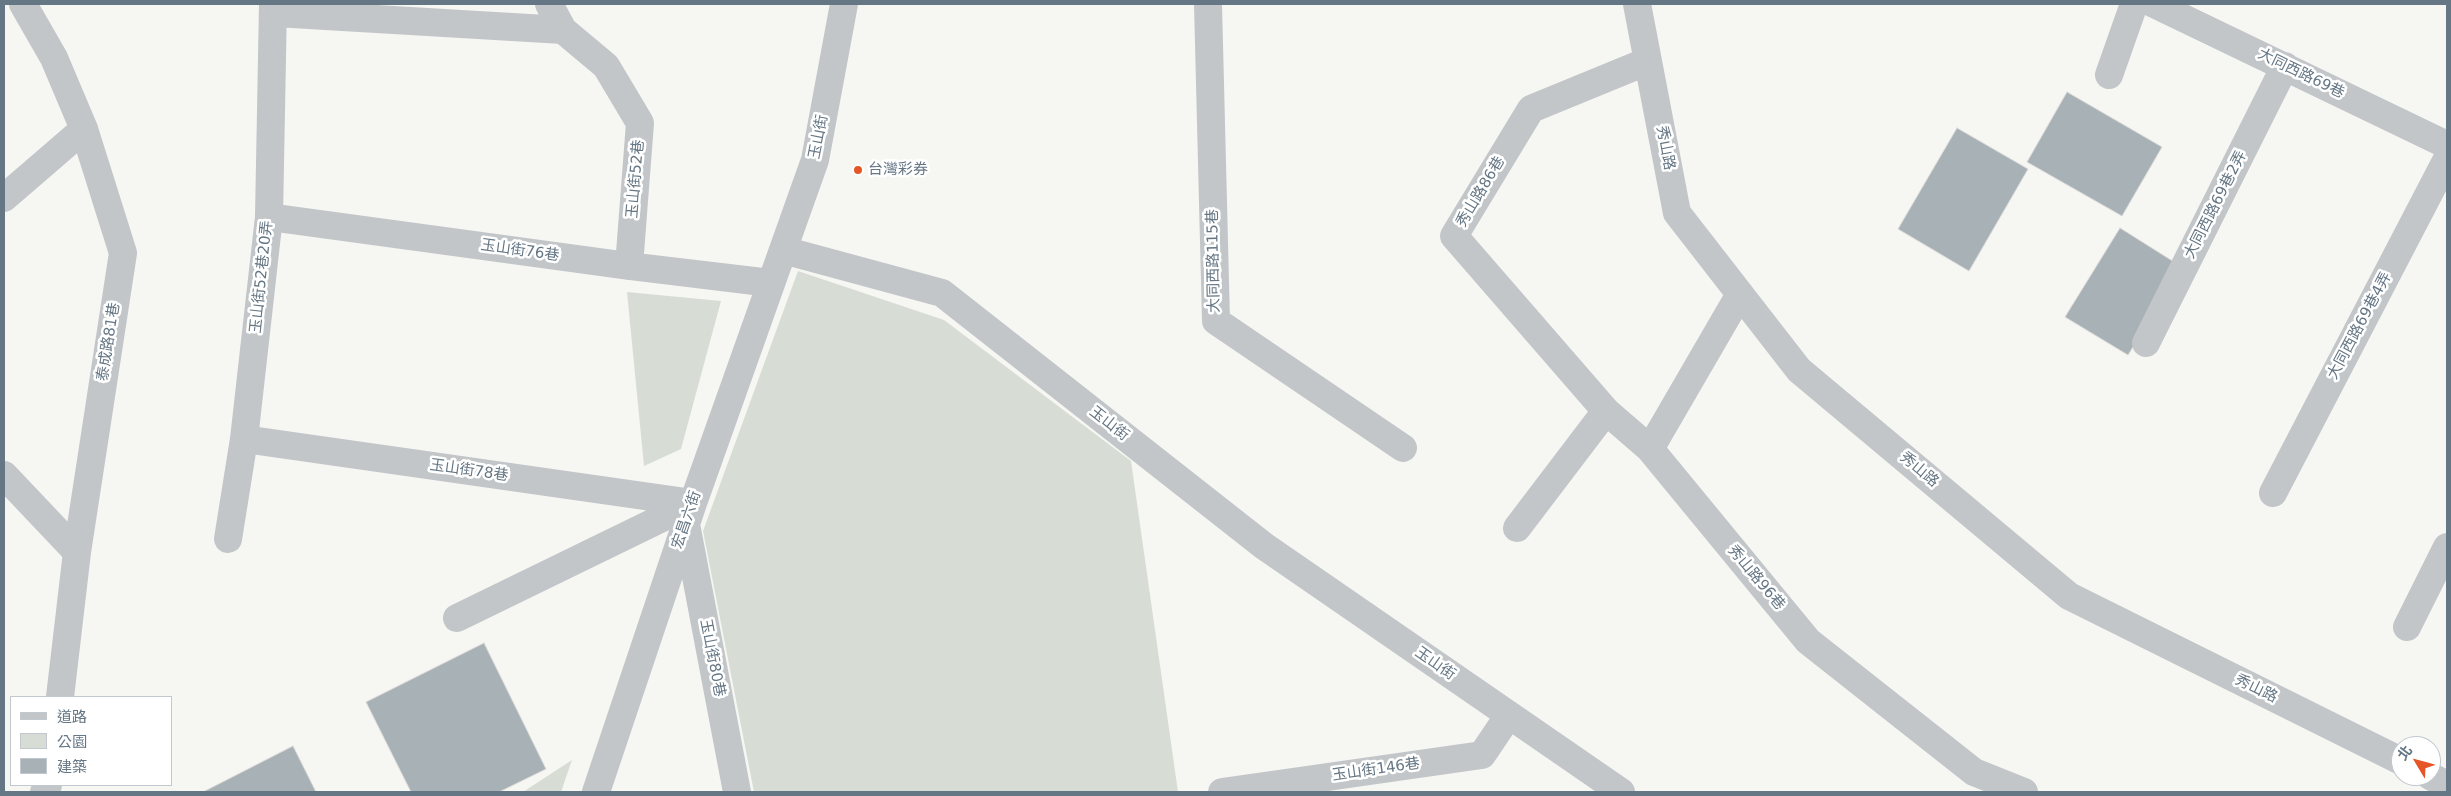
<!DOCTYPE html>
<meta charset="utf-8">
<style>
body{margin:0}
#map{position:relative;width:2451px;height:796px;overflow:hidden;background:#f6f6f3;font-family:"DejaVu Sans","Noto Sans TC",sans-serif}
canvas{display:block}
.frame{position:absolute;inset:0;border:5px solid #657684;pointer-events:none}
.legend{position:absolute;left:10px;top:696px;width:162px;height:90px;box-sizing:border-box;background:#fff;border:1px solid #c1c8ce;margin:0;padding:6px 9px;list-style:none;font-size:15px;color:#657684}
.legend li{display:flex;align-items:center;gap:10px;height:25px}
.legend b{width:25px;border:1px solid #c1c8ce}
.north{position:absolute;left:2391px;top:736px;width:50px;height:50px;box-sizing:border-box;background:#fff;border:1px solid #c1c8ce;border-radius:50%;rotate:307deg;font-size:14px;font-weight:700;line-height:20px;text-align:center;color:#657684}
.north::after{content:'';display:block;margin:auto;width:18px;height:22px;background:#e55525;clip-path:polygon(50% 0,100% 100%,50% 72%,0 100%)}
</style>
<div id="map">
<canvas width="2451" height="796"></canvas>
<div class="frame"></div>
<ul class="legend">
<li><b style="height:6px;background:#c2c6c9"></b>道路</li>
<li><b style="height:14px;background:#d7ddd4"></b>公園</li>
<li><b style="height:14px;background:#a8b1b6"></b>建築</li>
</ul>
<div class="north">北</div>
</div>
<script>
const c = document.querySelector('canvas').getContext('2d');
c.lineJoin = 'round';
function fill(path, color) {
  c.fillStyle = color;
  c.fill(path, 'evenodd');
}
function shape(rows) {
  const path = new Path2D();
  for (const r of rows) {
    path.moveTo(r[0], r[1]);
    for (let i = 2; i < r.length; i += 2) path.lineTo(r[i], r[i + 1]);
  }
  return path;
}
function trace(path, color, width, dash) {
  c.strokeStyle = color;
  c.lineWidth = width;
  c.lineCap = dash ? 'butt' : 'round';
  c.setLineDash(dash || []);
  c.stroke(path);
}
function drawText(font, color, halo, rows, align = 'center') {
  c.font = font + ' "DejaVu Sans","Noto Sans TC",sans-serif';
  c.lineWidth = 5;
  c.setLineDash([]);
  c.textBaseline = 'middle';
  c.strokeStyle = halo;
  c.fillStyle = color;
  for (const [text, x, y, turn = 0] of rows) {
    c.save();
    c.translate(x, y);
    c.rotate((+turn || 0) * Math.PI / 180);
    c.textAlign = isNaN(turn) ? turn : align;
    if (halo) c.strokeText(text, 0, 0);
    c.fillText(text, 0, 0);
    c.restore();
  }
}
const green = shape([
 [798,271,944,320,1131,461,1178,792,754,792,703,531],
 [627,292,721,301,681,449,644,466],
 [572,760,561,792,523,792]
]);
const building = shape([
 [2067,92,2162,147,2122,216,2027,162,2067,92],
 [1957,128,2028,169,1969,271,1898,229,1957,128],
 [2120,228,2182,267,2128,355,2065,317,2120,228],
 [484,643,546,769,499,792,411,792,366,702,484,643],
 [293,746,316,792,203,792,293,746]
]);
const minor = shape([
 [23,4,54,58,84,129,123,253,77,552,60,697],
 [549,4,563,30,606,66,640,123,629,266],
 [1208,4,1216,321,1403,448],
 [1637,4,1677,213,1799,370,2069,596,2401,761],
 [2154,4,2447,145],
 [275,13,563,30],
 [1648,61,1531,109,1454,236,1606,411,1650,449],
 [2109,75,2134,4],
 [4,198,84,129],
 [269,217,629,266,771,283],
 [783,250,942,293,1264,546,1621,792],
 [1740,294,1650,449,1808,641,1974,772,2024,792],
 [2146,343,2285,66],
 [244,439,693,503],
 [4,475,77,552],
 [2273,493,2447,159],
 [686,524,737,792],
 [1517,528,1606,411],
 [228,539,244,439,269,217,273,4],
 [457,618,693,503],
 [2407,627,2447,547],
 [2430,776,2447,785],
 [44,792,48,785],
 [596,792,693,503,815,160,844,4],
 [1222,792,1482,755,1509,715]
]);
const markers = [
 [858,170,5,"#e55525"]
];
const streetNames = [
 ["大同西路69巷",2301,74,26],
 ["玉山街",819,137,-79],
 ["秀山路",1665,148,79],
 ["玉山街52巷",636,179,-85],
 ["秀山路86巷",1481,192,-59],
 ["大同西路69巷2弄",2216,205,-63],
 ["玉山街76巷",520,251,8],
 ["大同西路115巷",1214,261,-91],
 ["玉山街52巷20弄",262,277,-84],
 ["大同西路69巷4弄",2360,326,-62],
 ["泰成路81巷",109,342,-81],
 ["玉山街",1109,424,38],
 ["秀山路",1919,470,40],
 ["玉山街78巷",469,471,8],
 ["宏昌六街",687,520,-71],
 ["秀山路96巷",1756,578,50],
 ["玉山街80巷",712,658,79],
 ["玉山街",1435,664,35],
 ["秀山路",2256,689,26],
 ["玉山街146巷",1376,770,-8]
];
const poiNames = [
 ["台灣彩券",868,170]
];
fill(green, '#d7ddd4');
fill(building, '#a8b1b6');
trace(building, '#d8d8d6', 1);
trace(minor, '#c2c6c9', 28);
for (const [x, y, r, color] of markers) {
  const dot = new Path2D();
  dot.arc(x, y, r, 0, 2 * Math.PI);
  c.fillStyle = color;
  c.fill(dot);
  trace(dot, '#fff', 2);
}
drawText('15px', '#657684', '#fff', streetNames);
drawText('15px', '#657684', '#fff', poiNames, 'left');
</script>
